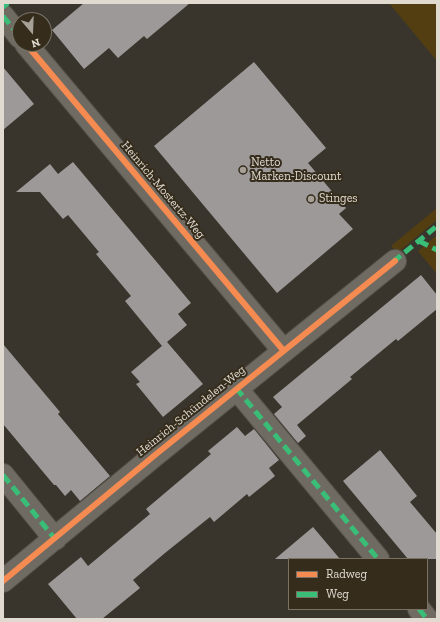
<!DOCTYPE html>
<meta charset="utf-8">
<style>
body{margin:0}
#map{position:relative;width:440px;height:622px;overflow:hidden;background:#3a352c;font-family:"Zilla Slab",serif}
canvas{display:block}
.frame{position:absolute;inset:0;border:4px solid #e0dad0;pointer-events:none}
.legend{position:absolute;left:288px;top:558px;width:140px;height:52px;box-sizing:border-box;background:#352c1c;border:1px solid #797264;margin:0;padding:5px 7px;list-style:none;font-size:12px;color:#e0dad0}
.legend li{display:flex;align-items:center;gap:8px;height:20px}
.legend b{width:20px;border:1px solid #797264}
.north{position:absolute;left:12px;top:12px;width:40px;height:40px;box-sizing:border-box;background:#352c1c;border:1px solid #797264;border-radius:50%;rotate:161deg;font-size:11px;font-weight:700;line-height:16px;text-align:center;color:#e0dad0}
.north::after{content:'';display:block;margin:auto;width:14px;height:18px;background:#a6a097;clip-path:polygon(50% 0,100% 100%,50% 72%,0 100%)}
</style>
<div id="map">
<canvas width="440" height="622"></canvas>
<div class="frame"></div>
<ul class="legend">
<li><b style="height:5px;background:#f68b52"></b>Radweg</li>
<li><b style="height:5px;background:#3abd76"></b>Weg</li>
</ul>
<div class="north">N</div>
</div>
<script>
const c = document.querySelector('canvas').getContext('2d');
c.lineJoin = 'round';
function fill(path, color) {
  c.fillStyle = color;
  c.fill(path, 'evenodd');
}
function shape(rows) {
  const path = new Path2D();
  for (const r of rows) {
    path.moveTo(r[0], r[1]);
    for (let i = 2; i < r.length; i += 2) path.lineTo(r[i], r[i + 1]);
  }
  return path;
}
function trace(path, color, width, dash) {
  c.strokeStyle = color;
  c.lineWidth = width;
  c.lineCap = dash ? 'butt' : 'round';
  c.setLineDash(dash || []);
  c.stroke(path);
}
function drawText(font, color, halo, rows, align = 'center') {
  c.font = font + ' "Zilla Slab",serif';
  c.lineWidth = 4;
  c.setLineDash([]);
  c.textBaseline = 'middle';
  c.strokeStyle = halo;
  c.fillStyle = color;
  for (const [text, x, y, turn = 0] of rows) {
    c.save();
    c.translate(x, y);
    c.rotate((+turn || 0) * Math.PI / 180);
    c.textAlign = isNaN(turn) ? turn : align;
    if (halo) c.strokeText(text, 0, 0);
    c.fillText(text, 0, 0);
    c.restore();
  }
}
const green = shape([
 [389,3,437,3,437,61],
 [437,208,437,220,397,253,391,246],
 [437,235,437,274,418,251]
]);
const building = shape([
 [84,3,190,3,147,39,144,36,118,58,109,48,84,69,52,30],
 [254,62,326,148,308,163,346,208,339,214,353,229,277,293,154,146],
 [3,67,34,104,3,130],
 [73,162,191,303,178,314,187,325,167,342,203,384,163,417,136,384,140,382,131,372,163,345,162,346,125,301,131,296,96,254,99,252,68,215,63,219,40,192,16,192,50,164,58,174],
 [421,275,437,295,437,309,398,341,396,339,350,377,352,379,297,425,306,436,298,443,274,414,282,407,273,397],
 [3,344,60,412,58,414,110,476,80,501,71,490,65,496,56,485,54,485,3,424],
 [237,427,245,436,254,429,279,460,269,468,275,476,249,497,247,494,214,522,210,517,165,553,133,580,140,588,102,619,77,619,48,584,81,557,88,566,150,514,146,509,211,454,208,451],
 [380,450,417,496,410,502,437,534,437,559,408,559,343,481],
 [313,527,340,559,275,559]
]);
const minor = shape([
 [3,16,20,37],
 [26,44,283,350],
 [236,388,378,559],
 [3,475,55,539],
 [3,581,155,455,395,261],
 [419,609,427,619]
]);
const quiet = shape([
 [3,7,8,3],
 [3,16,20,37],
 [419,241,437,250],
 [393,262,437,226],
 [236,388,378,559],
 [3,475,55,539],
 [419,609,427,619]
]);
const cycleway = shape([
 [26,44,283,350],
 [3,581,155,455,395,261]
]);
const markers = [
 [243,170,4,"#a6a097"],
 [311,199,4,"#a6a097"]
];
const poiNames = [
 ["Netto",251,163],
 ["Marken-Discount",251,177],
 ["Stinges",319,199]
];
const streetNames = [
 ["Heinrich-Mostertz-Weg",163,190,50],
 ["Heinrich-Schündelen-Weg",191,411,-39]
];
fill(green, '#523e11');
fill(building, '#9d9998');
trace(minor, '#56524a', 24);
trace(minor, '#6f6b63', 22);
trace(quiet, '#3abd76', 5, [10, 5]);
trace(cycleway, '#f68b52', 6);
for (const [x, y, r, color] of markers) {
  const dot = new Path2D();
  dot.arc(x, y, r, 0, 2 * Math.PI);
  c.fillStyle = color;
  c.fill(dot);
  trace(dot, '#352c1c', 1.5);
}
drawText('12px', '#e0dad0', '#352c1c', poiNames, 'left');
drawText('12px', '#e0dad0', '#352c1c', streetNames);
</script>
